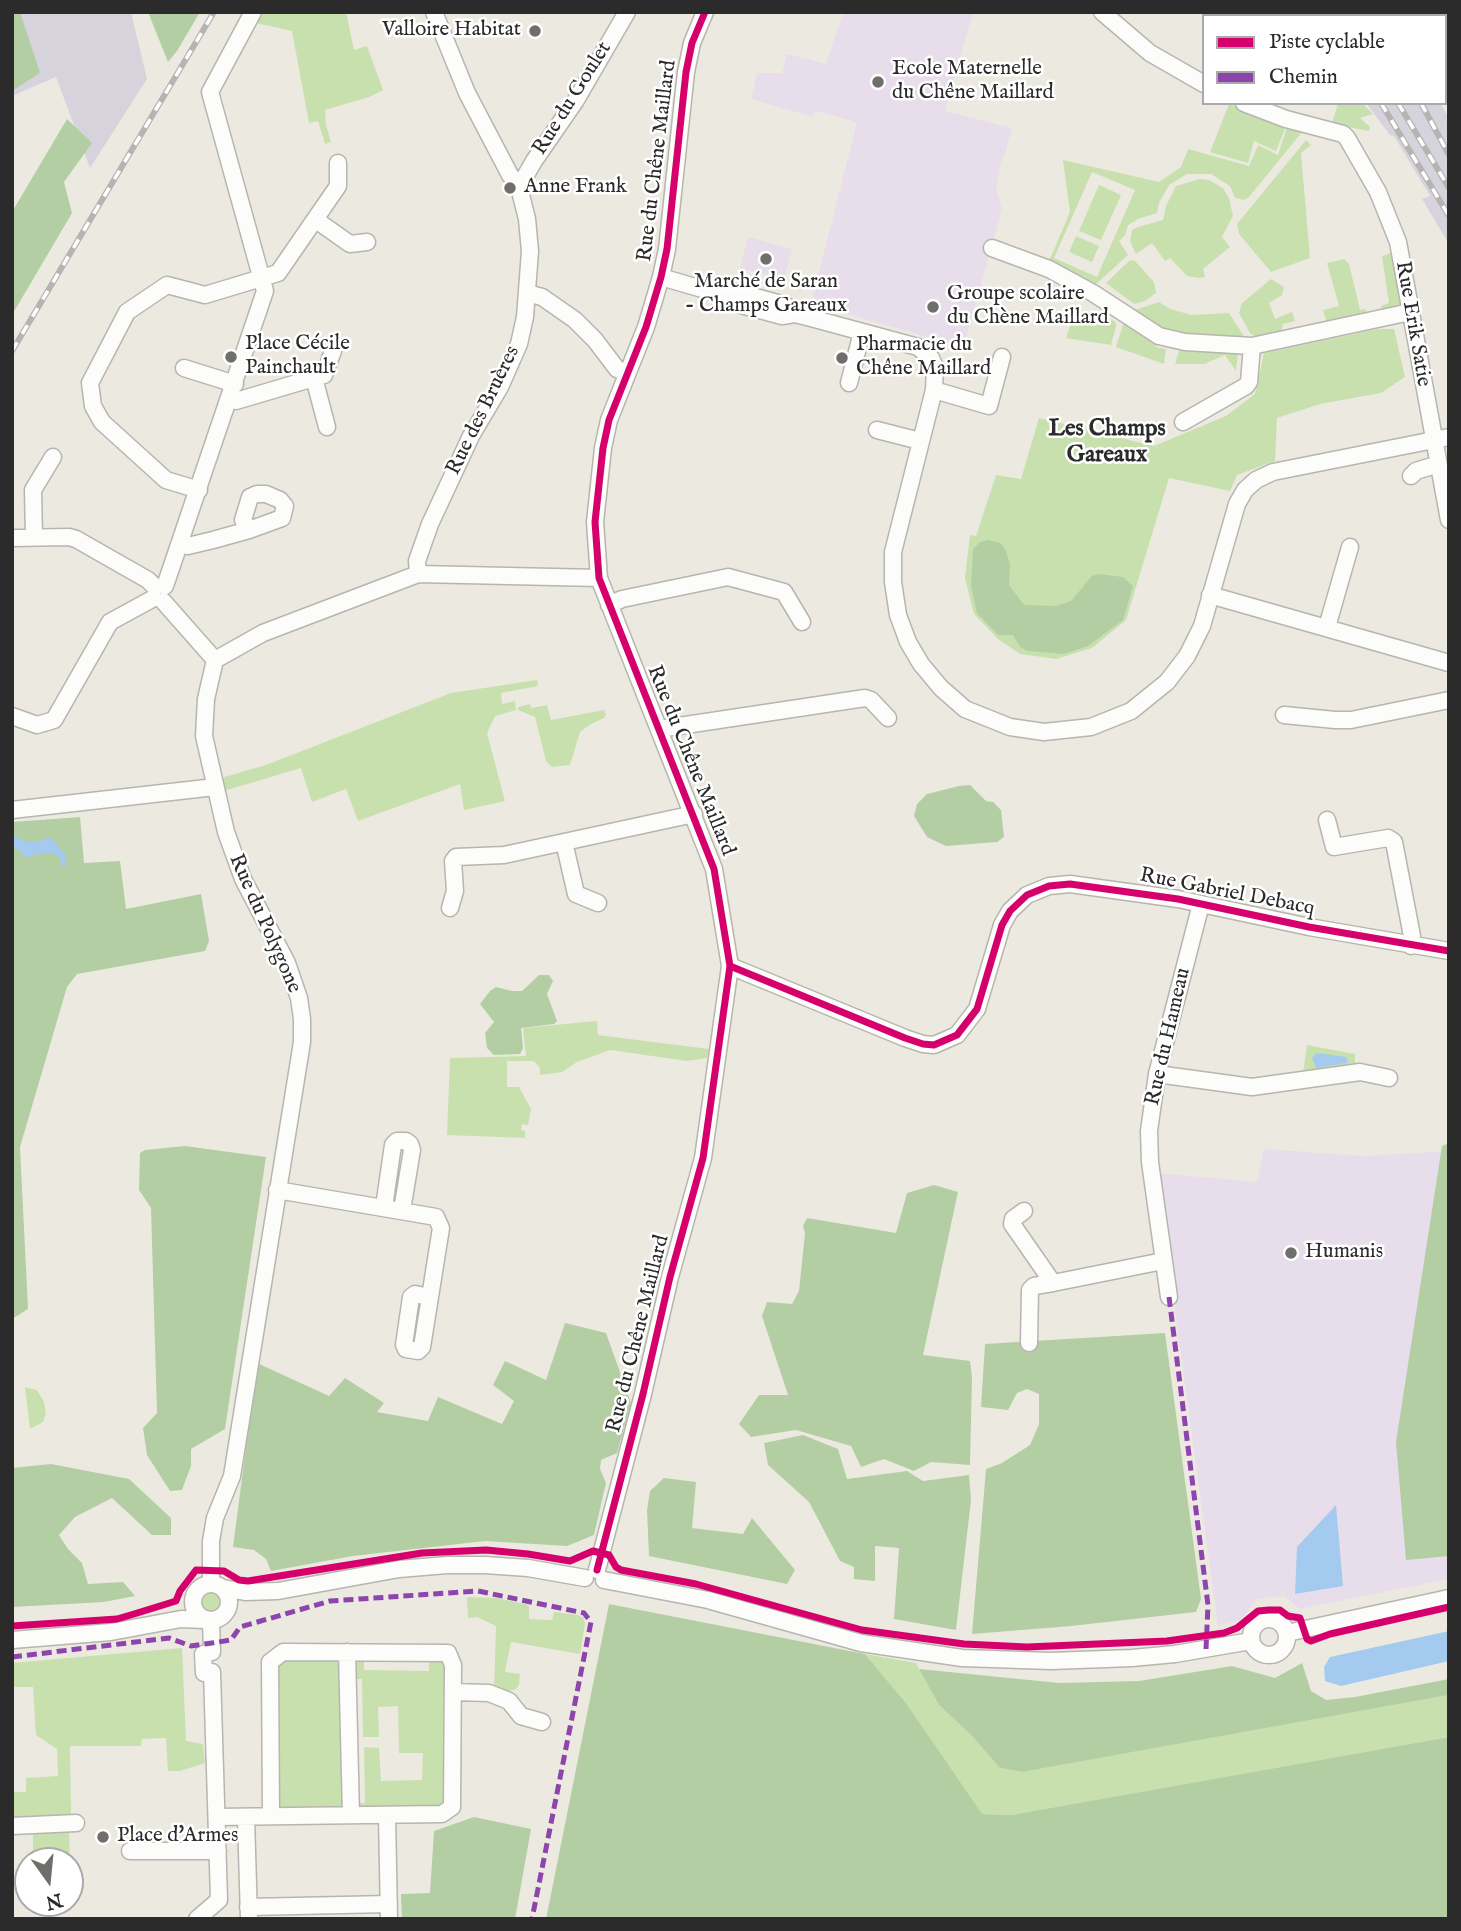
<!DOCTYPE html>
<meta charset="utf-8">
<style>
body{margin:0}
#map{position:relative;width:1461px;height:1931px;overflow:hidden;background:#eceae0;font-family:"IM FELL English",serif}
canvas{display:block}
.frame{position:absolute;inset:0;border:14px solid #2b2b2b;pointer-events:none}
.legend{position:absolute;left:1202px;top:14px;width:245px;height:91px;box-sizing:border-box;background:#fff;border:2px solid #aaa;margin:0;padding:9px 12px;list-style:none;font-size:21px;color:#2b2b2b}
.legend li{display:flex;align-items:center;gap:14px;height:35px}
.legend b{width:35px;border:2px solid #aaa}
.north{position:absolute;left:14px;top:1847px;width:70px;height:70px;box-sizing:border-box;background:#fff;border:2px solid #aaa;border-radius:50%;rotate:165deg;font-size:19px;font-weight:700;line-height:28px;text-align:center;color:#2b2b2b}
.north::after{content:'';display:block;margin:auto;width:24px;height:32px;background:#6f6e6a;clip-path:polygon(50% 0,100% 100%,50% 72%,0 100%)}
</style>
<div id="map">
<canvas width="1461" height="1931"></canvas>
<div class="frame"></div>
<ul class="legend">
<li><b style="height:9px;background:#d6006c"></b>Piste cyclable</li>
<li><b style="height:9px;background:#8e44ad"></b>Chemin</li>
</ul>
<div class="north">N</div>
</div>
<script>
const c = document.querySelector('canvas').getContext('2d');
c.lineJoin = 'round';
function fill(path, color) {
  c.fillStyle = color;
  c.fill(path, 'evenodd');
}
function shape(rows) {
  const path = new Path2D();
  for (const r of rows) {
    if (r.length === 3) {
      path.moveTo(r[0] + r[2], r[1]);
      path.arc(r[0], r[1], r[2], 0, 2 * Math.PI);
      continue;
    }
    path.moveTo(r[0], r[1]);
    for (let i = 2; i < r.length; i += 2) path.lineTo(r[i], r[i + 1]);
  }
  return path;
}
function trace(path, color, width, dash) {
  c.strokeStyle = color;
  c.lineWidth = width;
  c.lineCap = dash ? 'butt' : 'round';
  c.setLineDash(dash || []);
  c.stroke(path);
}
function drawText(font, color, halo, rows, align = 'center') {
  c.font = font + ' "IM FELL English",serif';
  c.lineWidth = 5;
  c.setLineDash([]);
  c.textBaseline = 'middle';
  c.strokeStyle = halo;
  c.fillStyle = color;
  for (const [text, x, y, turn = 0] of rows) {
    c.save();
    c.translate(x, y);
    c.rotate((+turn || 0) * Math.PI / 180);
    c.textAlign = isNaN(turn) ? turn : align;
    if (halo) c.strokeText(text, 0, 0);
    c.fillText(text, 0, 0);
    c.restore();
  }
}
const built = shape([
 [843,12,973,12,945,111,1012,128,1004,157,1002,158,996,189,1002,209,965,341,945,342,811,304,857,122,815,111,813,117,751,99,757,73,782,73,787,54,826,64],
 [1390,12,1449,12,1449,103,1445,98,1445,16,1393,16],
 [748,237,792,249,784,280,740,268],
 [1264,1149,1364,1156,1449,1151,1449,1579,1300,1609,1284,1596,1257,1599,1241,1620,1218,1626,1156,1173,1257,1182]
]);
const industrial = shape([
 [12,12,131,12,147,79,90,168,56,77,12,96],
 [1366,103,1440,103,1449,118,1449,244,1422,199,1430,196,1394,136,1390,135]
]);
const green = shape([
 [262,12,346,12,354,50,367,46,383,90,369,97,325,110,326,125,331,142,325,144,318,121,309,123,292,31,256,23],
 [1338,103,1362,103,1373,114,1360,118,1370,127,1369,131,1332,124],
 [1229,104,1286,126,1276,151,1254,141,1248,163,1210,152],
 [1287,127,1302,132,1249,197,1244,200,1235,198,1230,186,1211,174,1187,174,1169,185,1159,203,1157,213,1138,219,1128,225,1125,235,1119,241,1128,255,1095,285,1048,264,1070,212,1063,160,1159,182,1181,167,1188,149,1249,166,1258,145,1278,155],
 [1092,172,1135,190,1097,277,1054,258],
 [1306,140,1311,145,1301,153,1310,258,1271,272,1239,234,1237,224],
 [1200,179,1209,180,1223,188,1229,198,1233,216,1222,237,1230,247,1203,269,1205,277,1200,278,1187,276,1170,258,1165,261,1152,243,1136,254,1130,241,1132,230,1138,227,1163,220,1166,206,1176,186],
 [1099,185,1121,195,1101,240,1079,231],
 [1076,236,1099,246,1092,262,1069,252],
 [1391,253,1393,254,1401,303,1398,308,1386,311,1382,310,1381,306,1389,303,1382,256],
 [1344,259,1349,264,1360,310,1365,309,1366,316,1327,324,1323,310,1339,306,1327,263],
 [1130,260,1135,261,1154,282,1156,293,1145,301,1134,304,1106,283],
 [1271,279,1284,287,1282,295,1269,303,1275,319,1292,312,1295,321,1283,324,1281,333,1255,337,1250,333,1239,313,1242,303],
 [1159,302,1170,309,1192,315,1229,313,1245,338,1188,338,1155,325,1136,313,1135,310],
 [1075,311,1115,321,1116,326,1111,345,1066,338],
 [1124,321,1157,342,1156,347,1166,349,1164,364,1116,347],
 [1378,329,1394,329,1405,377,1381,393,1320,404,1277,418,1275,461,1237,475,1230,491,1169,478,1126,620,1092,648,1056,659,1020,654,998,639,974,614,965,578,970,535,976,536,996,475,1021,479,1039,418,1154,446,1226,416,1255,394,1264,353],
 [1180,347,1238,352,1236,371,1225,355,1204,364,1175,364],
 [537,680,538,686,501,693,502,704,515,701,516,710,495,716,487,733,505,801,464,810,460,784,358,821,346,789,312,802,301,768,224,791,221,778,266,765,451,693],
 [530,704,531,708,547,705,551,720,604,710,606,714,604,718,591,724,580,732,570,765,552,767,546,761,535,717,518,710,518,707],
 [597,1021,598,1035,709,1049,707,1058,687,1061,610,1050,577,1062,562,1072,540,1075,540,1068,534,1061,507,1061,507,1087,519,1087,531,1109,528,1125,522,1124,521,1130,525,1131,525,1138,447,1135,450,1058,526,1056,523,1028],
 [1307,1045,1355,1054,1355,1063,1303,1073],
 [25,1387,37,1390,44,1402,46,1414,43,1422,30,1429],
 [211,1603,10],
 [467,1597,496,1598,529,1605,529,1619,552,1620,554,1612,578,1615,584,1618,585,1624,580,1654,511,1642,505,1672,520,1674,519,1685,516,1689,509,1691,494,1689,496,1626,477,1617,468,1618],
 [182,1648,186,1741,203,1744,205,1763,180,1771,168,1771,166,1738,142,1739,141,1746,70,1746,71,1815,66,1819,12,1820,12,1792,26,1792,26,1778,58,1776,57,1749,36,1735,33,1687,12,1687,12,1663],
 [865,1654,916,1663,939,1705,972,1736,1000,1768,1021,1772,1449,1695,1449,1737,1011,1815,981,1814,906,1703],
 [338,1657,342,1661,345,1810,277,1810,275,1665,279,1660],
 [351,1657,364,1657,364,1670,429,1671,429,1658,446,1661,445,1806,354,1811,354,1804,365,1803,364,1747,379,1748,381,1781,422,1780,423,1753,399,1753,398,1706,378,1707,379,1737,363,1737,362,1679,351,1679],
 [65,1828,69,1832,70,1861,46,1861,45,1853,33,1853,33,1829]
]);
const forest = shape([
 [12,12,20,12,40,73,12,91],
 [148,12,200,12,177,51,168,62],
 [67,119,92,143,64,182,72,213,12,315,12,212],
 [988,540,1000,543,1005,549,1010,564,1009,585,1024,605,1056,606,1071,601,1092,576,1098,574,1123,577,1133,586,1123,620,1088,646,1064,654,1028,651,1020,647,1013,635,998,635,977,613,971,586,973,549,980,542],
 [970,785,986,801,993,802,1001,810,1004,837,997,842,946,846,927,837,914,816,917,804,927,794,959,786],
 [80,817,84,863,120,861,126,909,201,894,209,941,205,951,77,974,67,987,20,1147,28,1309,12,1319,12,822],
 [539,975,549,975,553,981,547,994,557,1021,554,1024,521,1028,523,1048,520,1054,494,1055,487,1048,485,1033,494,1022,480,1004,490,991,496,987,512,991,522,991],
 [1449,1143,1449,1556,1406,1560,1396,1442,1442,1146],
 [185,1146,266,1157,225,1429,191,1449,191,1466,182,1490,170,1491,147,1455,143,1428,157,1413,151,1208,139,1190,140,1153,145,1150],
 [934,1185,958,1192,923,1355,970,1361,972,1377,970,1465,931,1462,914,1471,884,1459,861,1467,851,1446,796,1430,751,1437,739,1424,759,1395,788,1395,762,1316,767,1302,792,1304,799,1291,805,1233,803,1226,807,1218,896,1233,907,1193],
 [565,1323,606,1333,631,1403,617,1453,601,1460,600,1469,606,1483,594,1535,567,1546,485,1541,353,1556,271,1571,266,1559,254,1550,233,1547,257,1363,329,1396,345,1378,384,1403,377,1412,428,1421,438,1397,502,1424,514,1401,493,1385,505,1361,546,1380],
 [1165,1333,1201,1599,1196,1612,1071,1626,972,1634,986,1469,1002,1463,1030,1445,1039,1424,1039,1394,1027,1389,1017,1393,1008,1410,981,1407,985,1344],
 [803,1435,838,1449,847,1479,907,1471,923,1481,969,1475,971,1500,956,1630,894,1619,899,1548,875,1546,875,1581,854,1579,854,1567,840,1561,809,1502,768,1465,764,1443],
 [51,1464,129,1479,171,1518,171,1535,152,1535,112,1498,75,1517,59,1535,68,1549,82,1563,88,1584,123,1582,135,1596,104,1602,12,1607,12,1468],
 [664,1478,696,1482,692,1528,743,1534,752,1518,795,1570,787,1584,649,1556,647,1510,650,1491],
 [609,1604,865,1654,906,1703,982,1814,1011,1815,1449,1737,1449,1919,546,1919],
 [1302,1663,1311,1691,1326,1700,1355,1697,1449,1679,1449,1695,1022,1772,1000,1768,972,1736,939,1705,919,1669,1059,1683,1139,1681,1232,1666,1275,1678],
 [474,1817,531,1829,515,1919,402,1919,401,1894,430,1893,434,1831]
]);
const water = shape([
 [12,833,25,842,40,841,50,837,65,854,65,866,62,866,59,856,52,853,36,854,26,858,12,844],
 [1317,1053,1346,1057,1348,1061,1347,1063,1316,1068,1312,1058],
 [1336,1505,1343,1586,1295,1594,1297,1547],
 [1449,1631,1449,1661,1341,1686,1325,1681,1324,1667,1330,1657]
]);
const minor = shape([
 [1102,12,1150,53,1204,84],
 [1244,103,1286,119,1343,134,1347,138,1378,192,1398,242,1449,520],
 [519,187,534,161,576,100,627,12],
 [316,220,350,244,367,242],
 [992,248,1049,269,1093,293,1159,336,1185,342,1252,346,1410,312],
 [661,277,716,293,719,299,782,316,795,314,811,318,918,347,931,358,935,367,934,390,893,552,893,582,898,615,908,642,921,664,941,688,965,709,1010,727,1044,732,1091,727,1131,711,1167,682,1187,656,1202,626,1237,504,1245,490,1256,480,1273,472,1449,437],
 [527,293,542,297,575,320,595,340,617,369,626,373],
 [716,293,722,288,785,305,795,314],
 [184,368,235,384],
 [314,378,327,427],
 [849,383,862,332],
 [934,390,989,406,1002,357],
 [230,399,236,401,324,375,333,351],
 [1183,422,1246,386,1249,382,1252,346],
 [877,430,920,441],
 [1411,476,1416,471,1432,466],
 [199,490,166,480,102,422,93,406,90,383,127,312,167,285,205,295,278,273,338,186,338,163],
 [34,537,33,490,53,457],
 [12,538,69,537,76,539,148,580,155,587],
 [181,544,188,546,213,540,249,530,282,518,285,506,280,500,266,494,257,494,250,497,243,520,249,530],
 [418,574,417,561,430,524,471,436,500,387,519,344,525,317,530,251,527,219,519,187,510,175,467,93,434,12],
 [165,586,265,291,210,92,253,12],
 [1210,595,1449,663],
 [163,601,215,660],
 [609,605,622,599,728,577,784,592,802,622],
 [1327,627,1350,547],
 [1284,715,1335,720,1351,720,1449,700],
 [12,716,37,725,54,720,110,622,154,598],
 [659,729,865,698,871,700,888,718],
 [12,810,215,787],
 [1327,820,1334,847,1388,838,1394,842,1412,936,1411,946],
 [564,842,576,894,598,903],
 [450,908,455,891,453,861,456,857,504,855,694,814],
 [730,966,905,1038,923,1044,934,1045,957,1035,977,1009,1002,925,1010,911,1027,895,1049,886,1070,884,1178,899,1309,927,1449,951],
 [1157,1074,1252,1087,1360,1072,1389,1078],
 [277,1190,436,1217,441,1228,422,1347,418,1351,406,1349,404,1345,411,1297,415,1294,429,1297],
 [384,1207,393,1145,397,1141,406,1141,410,1144,412,1150,402,1210],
 [1024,1211,1013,1219,1012,1224,1053,1283,1163,1261],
 [1169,1297,1150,1162,1149,1131,1157,1074,1201,904],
 [1029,1343,1030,1290,1034,1286,1053,1283],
 [597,1570,643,1394,670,1277,703,1158,730,966,714,869,599,578,595,522,603,448,609,420,646,327,661,277,667,249,686,72,692,43,705,12],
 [604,1580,708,1600,861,1643,962,1658,1051,1661,1132,1658,1175,1654,1251,1641],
 [211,1602,18],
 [211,1584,211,1541,215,1518,232,1476,302,1042,302,1019,299,998,287,963,243,879,226,832,204,736,206,699,215,660,263,633,418,574,599,578],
 [223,1588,245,1592,278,1591,399,1569,447,1565,485,1565,528,1568,585,1578],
 [1269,1637,18],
 [1287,1633,1449,1598],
 [12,1640,111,1632,181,1619,205,1620],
 [347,1652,351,1815],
 [453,1692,489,1693,509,1701,521,1716,542,1722],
 [387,1815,389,1919],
 [217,1817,442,1814,452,1807,453,1665,448,1653,283,1652,270,1662,271,1816],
 [246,1817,249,1919],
 [12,1826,76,1823],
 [130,1851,218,1851],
 [248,1907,389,1904],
 [197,1919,219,1900,212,1672,204,1673,203,1654,212,1652,211,1621]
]);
const rail = shape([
 [1326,12,1328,16],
 [1343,12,1345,16],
 [1369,12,1371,16],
 [1381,103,1449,216],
 [1398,103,1449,188],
 [1421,103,1449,155],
 [12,351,214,12]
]);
const quiet = shape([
 [1169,1297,1208,1605,1206,1649],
 [12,1657,169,1638,191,1646,212,1643,231,1640,240,1627,330,1601,478,1591,584,1613,591,1622,532,1919]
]);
const cycleway = shape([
 [730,966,905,1038,923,1044,934,1045,957,1035,977,1009,1002,925,1010,911,1027,895,1049,886,1070,884,1178,899,1309,927,1449,951],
 [597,1570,643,1394,670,1277,703,1158,730,966,714,869,599,578,595,522,603,448,609,420,646,327,661,277,667,249,686,72,692,43,705,12],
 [12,1626,117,1619,134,1614,176,1601,180,1591,196,1570,224,1571,239,1580,248,1581,422,1553,486,1550,528,1554,570,1561,593,1551,609,1555,616,1567,621,1570,696,1584,862,1630,964,1644,1027,1647,1167,1641,1224,1633,1237,1628,1258,1611,1269,1610,1280,1610,1288,1616,1300,1618,1307,1639,1311,1641,1330,1634,1449,1607]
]);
const markers = [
 [535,31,7,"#6f6e6a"],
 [878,82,7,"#6f6e6a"],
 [510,188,7,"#6f6e6a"],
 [766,259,7,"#6f6e6a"],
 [933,307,7,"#6f6e6a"],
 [231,357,7,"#6f6e6a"],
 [842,358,7,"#6f6e6a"],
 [1291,1253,7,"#6f6e6a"],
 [103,1837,7,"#6f6e6a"]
];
const poiNames = [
 ["Valloire Habitat",521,31,"right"],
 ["Ecole Maternelle",892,70],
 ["du Chêne Maillard",892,94],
 ["Anne Frank",524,188],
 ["Marché de Saran",766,283,"center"],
 ["- Champs Gareaux",766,307,"center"],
 ["Groupe scolaire",947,295],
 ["du Chène Maillard",947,319],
 ["Place Cécile",245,345],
 ["Painchault",245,369],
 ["Pharmacie du",856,346],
 ["Chêne Maillard",856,370],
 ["Humanis",1305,1253],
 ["Place d'Armes",117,1837]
];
const streetNames = [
 ["Rue du Goulet",573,99,-58],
 ["Rue du Chêne Maillard",658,161,-83],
 ["Rue Erik Satie",1412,324,80],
 ["Rue des Bruères",484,411,-64],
 ["Rue du Chêne Maillard",690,761,68],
 ["Rue Gabriel Debacq",1227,893,11],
 ["Rue du Polygone",264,924,66],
 ["Rue du Hameau",1169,1037,-77],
 ["Rue du Chêne Maillard",639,1334,-76]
];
const neighbourhoodNames = [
 ["Les Champs",1107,430],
 ["Gareaux",1107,456]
];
fill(built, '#e8ddea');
fill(industrial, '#d7d3dd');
fill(green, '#c8e0ae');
fill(forest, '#b4cea4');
fill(water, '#a5caef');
trace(minor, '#b6b5af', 19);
trace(minor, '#fcfcfa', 16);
trace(rail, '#b4b4b2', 6);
trace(rail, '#fff', 3.5, [10]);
trace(quiet, '#8e44ad', 5, [10, 5]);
trace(cycleway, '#d6006c', 7);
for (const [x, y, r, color] of markers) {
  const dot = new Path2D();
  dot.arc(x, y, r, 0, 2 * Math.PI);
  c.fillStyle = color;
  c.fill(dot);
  trace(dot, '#fff', 2.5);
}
drawText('21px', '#2b2b2b', '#fff', poiNames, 'left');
drawText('21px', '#2b2b2b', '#fff', streetNames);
drawText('bold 23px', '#2b2b2b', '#fff', neighbourhoodNames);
</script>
